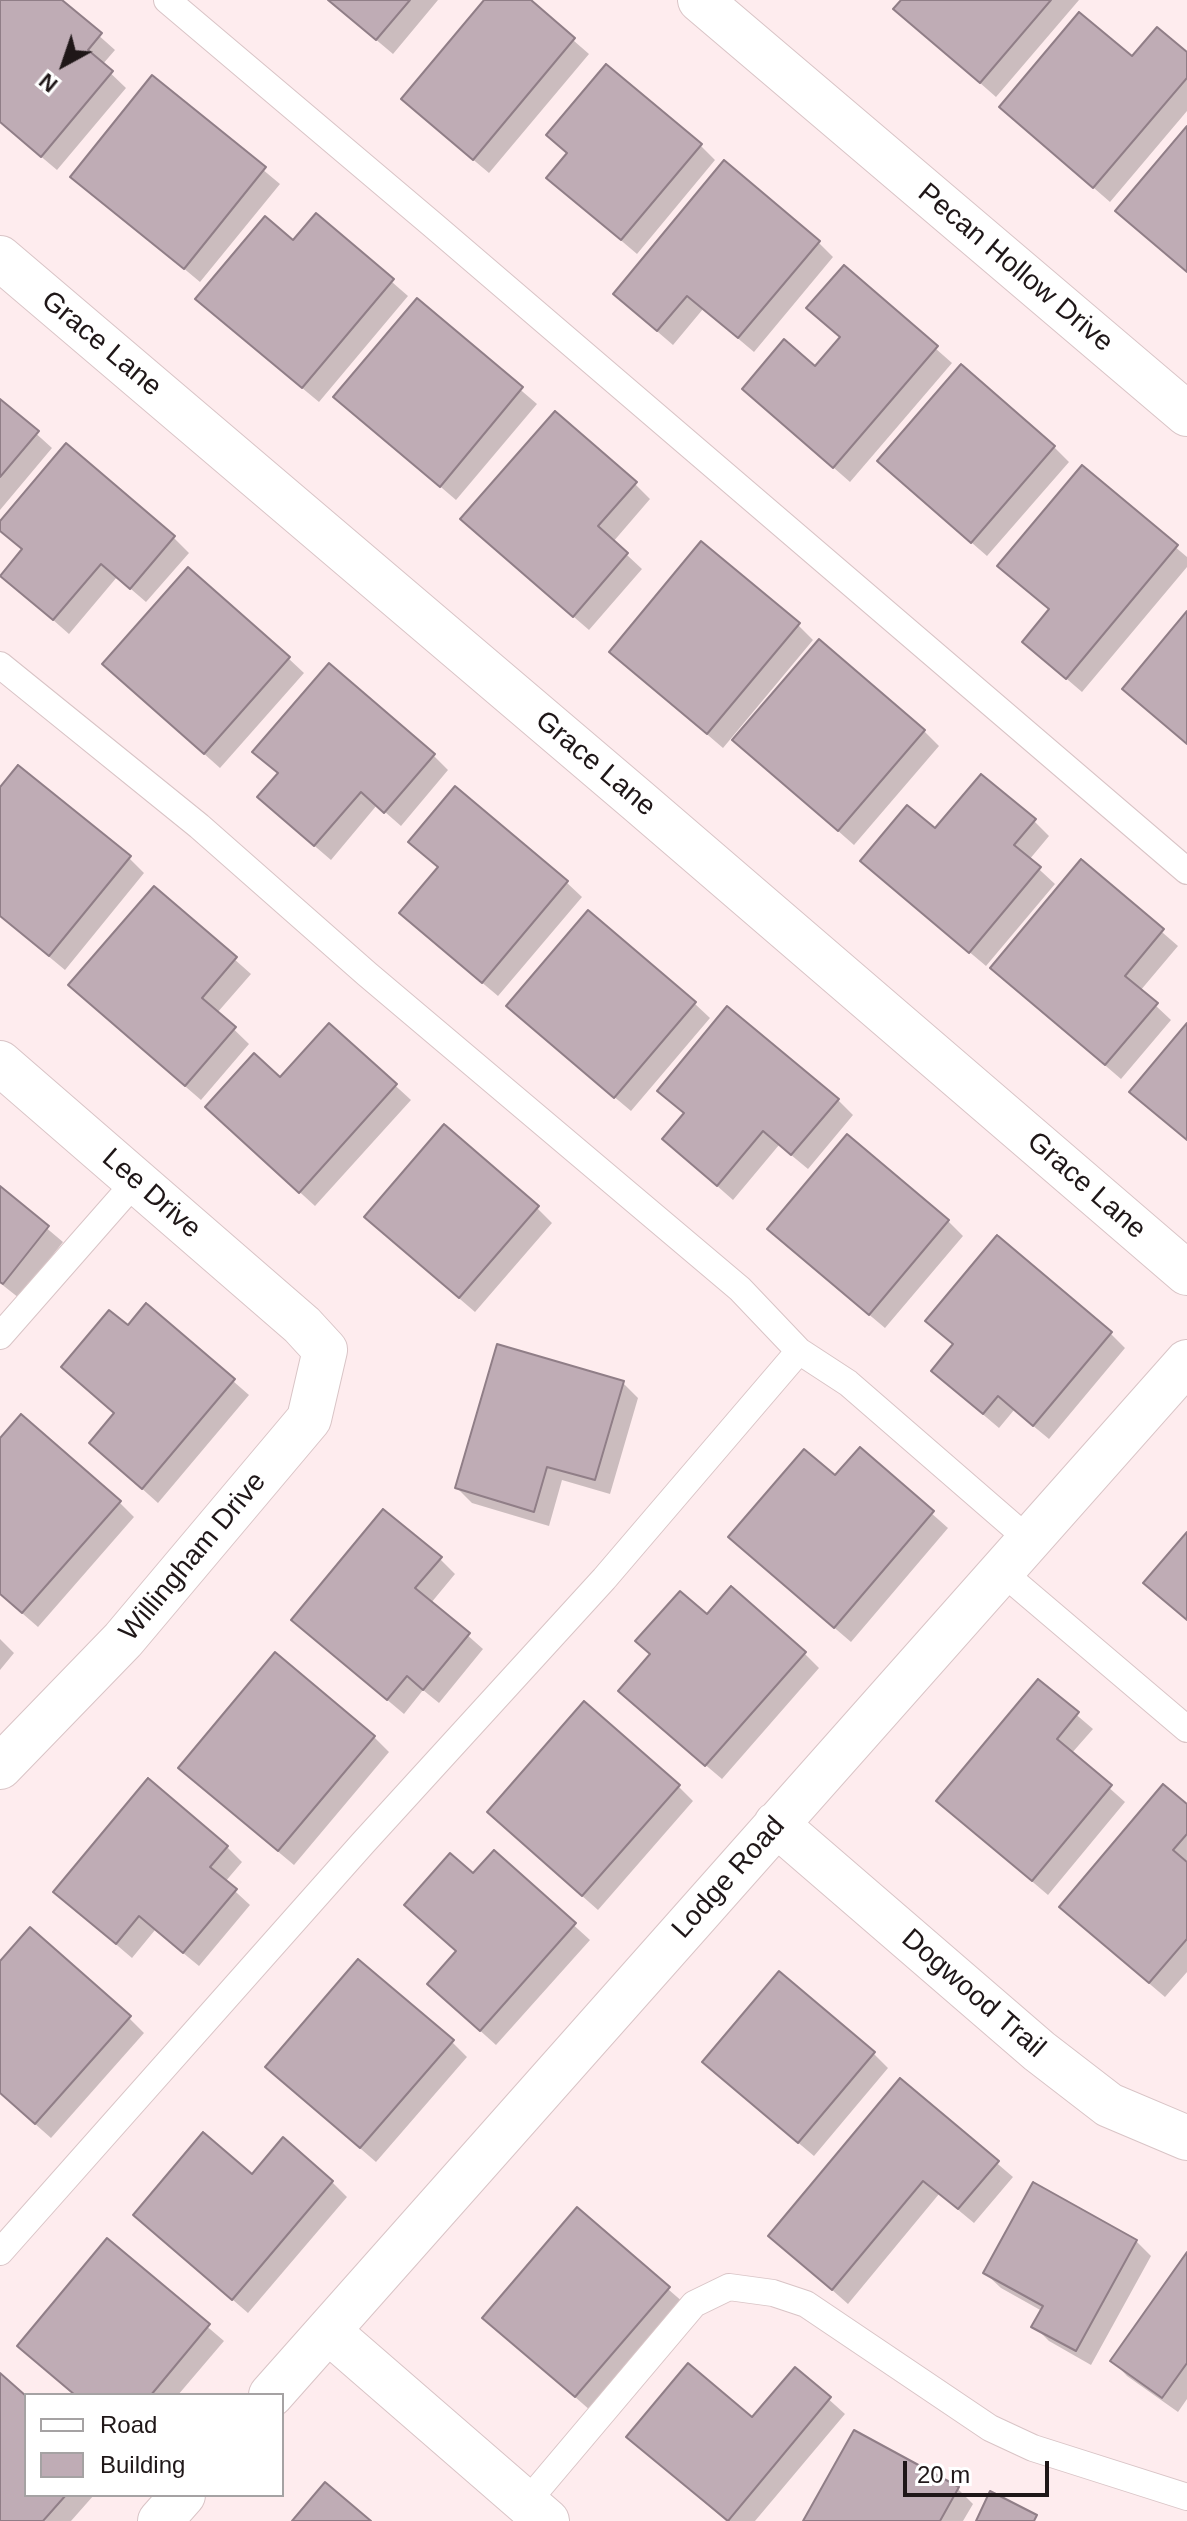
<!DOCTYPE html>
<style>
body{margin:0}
#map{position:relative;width:1187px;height:2521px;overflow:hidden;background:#feecee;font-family:Arial,sans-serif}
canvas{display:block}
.legend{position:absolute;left:24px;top:2393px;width:260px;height:104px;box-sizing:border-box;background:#fff;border:2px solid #a5a2a3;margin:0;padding:10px 14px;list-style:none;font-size:24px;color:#1f1718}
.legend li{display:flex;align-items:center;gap:16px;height:40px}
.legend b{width:40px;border:2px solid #a5a2a3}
.north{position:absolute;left:24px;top:24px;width:80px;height:80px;-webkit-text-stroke:6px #fff;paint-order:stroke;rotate:220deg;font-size:22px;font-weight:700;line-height:32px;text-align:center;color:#1f1718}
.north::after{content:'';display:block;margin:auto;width:28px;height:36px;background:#1f1718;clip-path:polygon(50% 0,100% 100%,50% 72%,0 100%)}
.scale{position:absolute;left:903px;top:2461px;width:146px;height:36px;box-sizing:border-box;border:4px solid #1f1718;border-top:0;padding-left:10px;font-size:24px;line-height:28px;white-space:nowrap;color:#1f1718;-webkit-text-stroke:6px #fff;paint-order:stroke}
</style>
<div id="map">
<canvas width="1187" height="2521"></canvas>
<ul class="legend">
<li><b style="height:10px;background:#fff"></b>Road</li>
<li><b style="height:22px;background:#bfacb5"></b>Building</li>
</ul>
<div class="north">N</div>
<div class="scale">20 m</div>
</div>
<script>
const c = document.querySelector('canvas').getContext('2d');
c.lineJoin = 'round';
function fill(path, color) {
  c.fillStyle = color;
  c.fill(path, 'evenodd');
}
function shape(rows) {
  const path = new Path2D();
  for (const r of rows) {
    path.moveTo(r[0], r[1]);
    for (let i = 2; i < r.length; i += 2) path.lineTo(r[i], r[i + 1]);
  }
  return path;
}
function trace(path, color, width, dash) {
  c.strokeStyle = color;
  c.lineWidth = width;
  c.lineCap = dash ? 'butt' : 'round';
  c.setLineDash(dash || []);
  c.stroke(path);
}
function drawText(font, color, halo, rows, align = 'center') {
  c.font = font + ' Arial,sans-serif';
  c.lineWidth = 7;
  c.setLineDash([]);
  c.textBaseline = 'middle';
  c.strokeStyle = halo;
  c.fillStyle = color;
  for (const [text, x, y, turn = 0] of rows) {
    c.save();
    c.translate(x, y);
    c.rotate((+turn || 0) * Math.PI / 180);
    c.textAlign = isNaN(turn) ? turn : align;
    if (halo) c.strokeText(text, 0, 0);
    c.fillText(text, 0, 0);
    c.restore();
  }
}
const shadow = shape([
 [0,0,59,0,115,50,102,65,126,88,57,170,0,122],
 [329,0,438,0,393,54],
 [487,0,527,0,589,54,489,173,419,114],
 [904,0,1079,0,996,97,896,9],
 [1187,55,1187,111,1110,202,1001,107,1133,59],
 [153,78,280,184,200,282,73,176],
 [700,145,715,160,637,254,564,192,569,154],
 [316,216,408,296,319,402,213,314,293,243],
 [818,242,833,257,754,352,703,309,673,345,630,308],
 [844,268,952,363,850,482,744,389,815,369,842,338],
 [417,301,537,404,456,500,336,397],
 [0,401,52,448,0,510],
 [1054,447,1069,462,987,556,895,476],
 [1082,468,1187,557,1187,567,1082,692,1040,656],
 [635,484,650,499,613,542,642,569,589,630,478,534],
 [0,524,174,538,189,553,146,602,117,577,69,634,2,575,23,551,0,529],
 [798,625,813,640,723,748,611,652],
 [288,658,304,673,220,768,120,679],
 [924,731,939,746,854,845,735,740],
 [433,755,448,770,401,826,377,805,331,860,275,812,280,774,270,767],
 [0,790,129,858,144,873,65,970,0,916],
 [1034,821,1049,836,1029,860,1055,884,986,966,878,875,935,831],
 [411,842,566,882,582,897,498,996,417,928,439,868],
 [1081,862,1178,946,1140,991,1171,1020,1121,1079,1008,982],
 [154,888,251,974,217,1013,249,1044,201,1100,85,1000],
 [694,1003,710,1018,631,1111,524,1021],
 [329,1025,411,1100,315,1206,223,1122,280,1080],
 [659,1091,838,1100,853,1115,808,1169,779,1145,733,1200,664,1139,685,1114],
 [0,1189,63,1242,19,1298,0,1283],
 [537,1208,552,1223,475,1312,382,1232],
 [948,1221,963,1236,885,1328,785,1244],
 [147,1306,249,1395,158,1503,91,1443,116,1414,128,1328],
 [927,1321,1110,1333,1125,1348,1049,1439,1014,1410,999,1428,948,1385,933,1370,954,1346],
 [623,1383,638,1398,610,1494,562,1480,549,1526,472,1503,457,1488],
 [0,1441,119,1502,134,1517,38,1627,0,1594],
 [860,1450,948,1528,851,1642,746,1552,835,1478],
 [440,1559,455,1574,431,1603,483,1649,439,1703,423,1690,404,1714,309,1634],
 [707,1616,804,1653,819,1668,722,1779,636,1706],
 [0,1639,14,1653,0,1670],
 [1038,1682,1093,1729,1071,1754,1125,1802,1048,1895,954,1815],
 [374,1737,389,1752,294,1865,196,1783],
 [678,1786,693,1801,598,1910,504,1827],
 [1187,1807,1187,1972,1165,1997,1077,1922],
 [227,1847,242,1862,225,1882,250,1905,199,1966,155,1930,132,1958,71,1906],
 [494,1853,590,1940,496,2045,445,1999,473,1876],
 [0,1964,129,2018,144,2033,51,2138,0,2093],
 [452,2042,467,2057,376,2162,283,2082],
 [873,2053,888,2068,814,2156,720,2077],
 [901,2081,1013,2177,974,2223,939,2194,848,2304,771,2236],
 [252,2177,332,2182,347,2197,248,2313,135,2215],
 [577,2210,684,2303,591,2411,485,2318],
 [107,2241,224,2341,178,2395,75,2395],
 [1136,2241,1151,2256,1091,2365,1049,2341,1034,2326,1042,2311,1001,2288,985,2273],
 [1187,2256,1187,2399,1178,2412,1127,2376,1112,2360],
 [795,2369,845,2414,755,2521,726,2521,628,2437,753,2420],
 [0,2376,26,2398,26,2495,94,2495,71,2521,0,2521],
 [958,2489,973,2504,963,2521,805,2521]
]);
const building = shape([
 [0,0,62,0,102,33,88,50,113,71,41,157,0,122,0,0],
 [328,0,410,0,376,40,328,0],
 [484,0,531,0,575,38,473,160,401,99,484,0],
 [901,0,1051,0,980,83,893,9,901,0],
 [1079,12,1132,56,1157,27,1187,52,1187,78,1093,188,999,107,1079,12],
 [606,64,702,144,621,240,546,178,567,153,546,135,606,64],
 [152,75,266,167,184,269,70,177,152,75],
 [1187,126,1187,272,1115,211,1187,126],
 [724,160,820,241,738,338,687,296,657,331,613,294,724,160],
 [316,213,394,279,302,388,195,299,265,216,293,240,316,213],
 [844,265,938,346,833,468,742,389,784,339,815,366,840,337,806,308,844,265],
 [417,298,523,387,440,487,333,397,417,298],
 [961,364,1055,446,971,543,877,461,961,364],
 [0,399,39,431,0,477,0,399],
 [555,411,637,482,598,526,628,553,573,617,460,519,555,411],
 [66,443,175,536,130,589,101,564,53,620,0,576,22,549,0,531,0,521,66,443],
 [1082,465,1178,545,1066,679,1022,642,1049,609,997,566,1082,465],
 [701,541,800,623,707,734,609,652,701,541],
 [188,567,290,657,204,754,102,664,188,567],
 [1187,611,1187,744,1122,689,1187,611],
 [819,639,925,730,838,831,732,740,819,639],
 [329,663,435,754,384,813,361,792,314,846,257,797,278,773,252,752,329,663],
 [18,765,131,856,49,956,0,916,0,787,18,765],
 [981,774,1036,819,1014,845,1041,867,969,953,860,861,907,805,935,828,981,774],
 [455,786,568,881,482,983,399,913,438,867,408,842,455,786],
 [1081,859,1164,929,1125,976,1158,1003,1105,1065,990,968,1081,859],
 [154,886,237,957,202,998,236,1027,185,1086,68,985,154,886],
 [588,910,696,1002,614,1098,506,1006,588,910],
 [727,1006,839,1099,791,1155,763,1131,717,1186,662,1139,684,1113,657,1091,727,1006],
 [329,1023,397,1084,299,1193,205,1107,254,1053,280,1077,329,1023],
 [1187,1023,1187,1140,1129,1092,1187,1023],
 [444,1124,539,1206,459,1298,364,1217,444,1124],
 [847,1134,949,1220,869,1315,767,1229,847,1134],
 [0,1186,49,1226,3,1284,0,1282,0,1186],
 [997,1235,1112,1332,1033,1426,998,1396,983,1414,931,1371,953,1344,925,1321,997,1235],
 [146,1303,235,1379,142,1489,89,1443,114,1413,61,1367,109,1310,128,1325,146,1303],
 [497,1344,624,1381,595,1480,547,1467,534,1512,455,1488,497,1344],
 [21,1414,121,1501,22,1613,0,1594,0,1438,21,1414],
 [860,1447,934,1511,834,1628,728,1537,804,1449,835,1475,860,1447],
 [383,1509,442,1557,415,1588,470,1633,423,1690,407,1676,387,1700,291,1620,383,1509],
 [1187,1532,1187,1620,1143,1583,1187,1532],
 [731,1586,806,1652,705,1766,618,1691,650,1654,635,1641,680,1591,707,1614,731,1586],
 [275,1652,375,1736,278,1851,178,1768,275,1652],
 [1038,1679,1079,1712,1057,1739,1112,1785,1032,1881,936,1801,1038,1679],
 [584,1701,680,1785,582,1896,487,1812,584,1701],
 [148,1778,228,1846,210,1867,237,1889,183,1953,139,1916,116,1944,53,1892,148,1778],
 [1163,1784,1187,1804,1187,1834,1173,1850,1187,1862,1187,1939,1149,1983,1059,1907,1163,1784],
 [494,1850,576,1923,480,2031,427,1984,456,1951,404,1905,450,1853,473,1873,494,1850],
 [30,1927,131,2016,35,2124,0,2093,0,1961,30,1927],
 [358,1959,454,2040,360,2148,265,2067,358,1959],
 [779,1971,875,2052,798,2143,702,2062,779,1971],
 [900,2078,999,2161,958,2209,923,2181,832,2290,768,2236,900,2078],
 [203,2132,252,2174,283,2137,333,2181,232,2300,133,2215,203,2132],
 [1033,2182,1137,2240,1076,2351,1031,2327,1043,2306,983,2273,1033,2182],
 [577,2207,670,2287,575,2397,482,2318,577,2207],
 [107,2238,210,2324,151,2395,75,2395,17,2346,107,2238],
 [1187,2252,1187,2363,1162,2398,1110,2361,1187,2252],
 [688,2363,752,2417,795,2367,831,2397,728,2521,626,2437,688,2363],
 [0,2373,26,2396,26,2495,66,2495,43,2521,0,2521,0,2373],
 [854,2430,959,2487,940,2521,803,2521,854,2430],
 [325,2482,371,2521,292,2521,325,2482],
 [990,2491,1037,2515,1034,2521,976,2521,990,2491]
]);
const lane = shape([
 [167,0,433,225,1187,871],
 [0,665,199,826,367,974,740,1289,799,1351,604,1579,363,1843,0,2252],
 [0,1336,136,1181],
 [799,1351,848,1383,1029,1540],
 [1001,1571,1187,1729],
 [526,2503,694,2304,729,2287,773,2293,806,2304,990,2428,1033,2448,1187,2497]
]);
const street = shape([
 [700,0,1187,414],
 [0,258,637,800,1187,1273],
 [0,1063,302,1325,325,1350,309,1419,123,1640,0,1767],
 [776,1824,1039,2051,1109,2105,1187,2138],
 [328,2331,547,2521],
 [271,2395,1187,1362],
 [160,2521,183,2495]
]);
const streetNames = [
 ["Pecan Hollow Drive",1015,268,40],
 ["Grace Lane",101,344,40],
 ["Grace Lane",595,764,40],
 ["Grace Lane",1086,1186,41],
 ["Lee Drive",151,1194,41],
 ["Willingham Drive",193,1557,-50],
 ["Lodge Road",729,1878,-48],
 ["Dogwood Trail",973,1994,41]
];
fill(shadow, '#0003');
fill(building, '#bfacb5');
trace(building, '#907e87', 2);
trace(lane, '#d9c4c6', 28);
trace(street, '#d9c4c6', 46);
trace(lane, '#fff', 26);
trace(street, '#fff', 44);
drawText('28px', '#1f1718', '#fff', streetNames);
</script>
